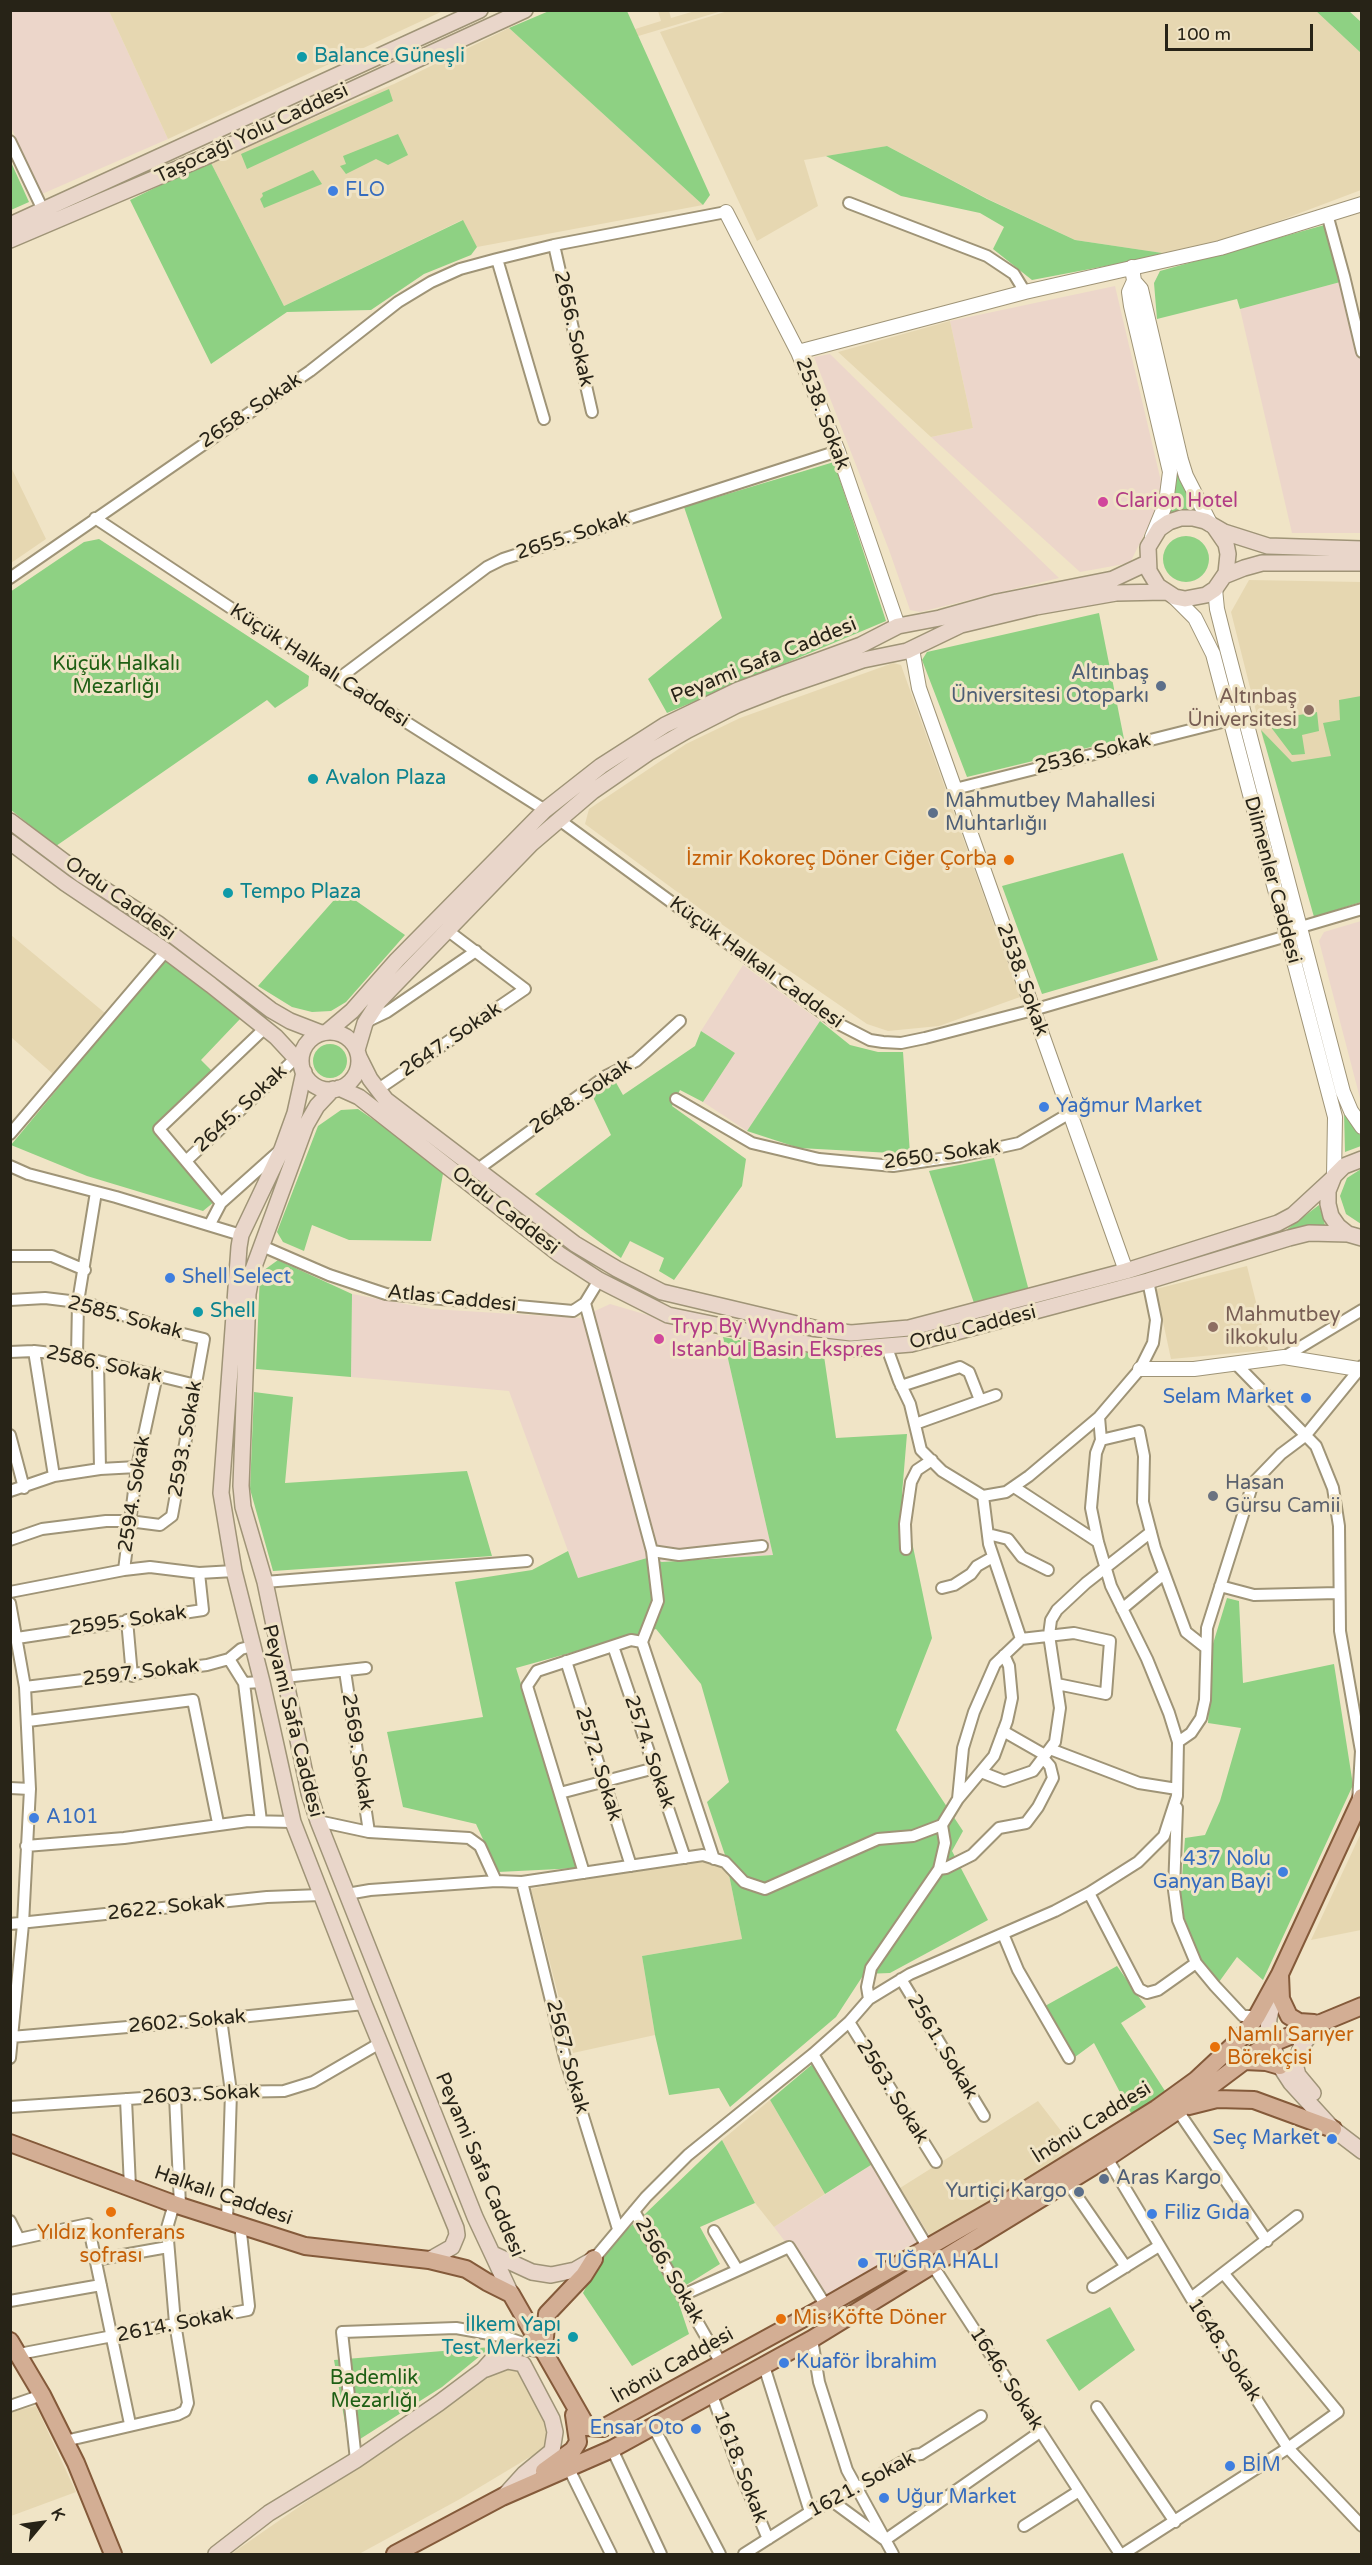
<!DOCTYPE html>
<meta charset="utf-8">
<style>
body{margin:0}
#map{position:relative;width:1372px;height:2565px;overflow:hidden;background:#f0e4c6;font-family:"Varela Round",sans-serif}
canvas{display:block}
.frame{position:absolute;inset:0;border:12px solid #272317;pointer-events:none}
.north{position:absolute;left:12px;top:2493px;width:60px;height:60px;-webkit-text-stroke:4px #f0e4c6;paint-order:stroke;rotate:61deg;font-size:16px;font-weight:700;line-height:24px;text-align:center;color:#272317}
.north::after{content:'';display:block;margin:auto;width:21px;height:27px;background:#272317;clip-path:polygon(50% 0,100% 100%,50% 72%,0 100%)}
.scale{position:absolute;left:1165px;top:24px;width:148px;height:27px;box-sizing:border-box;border:3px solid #272317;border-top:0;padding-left:8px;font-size:18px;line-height:21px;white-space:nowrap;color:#272317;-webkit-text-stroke:4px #f0e4c6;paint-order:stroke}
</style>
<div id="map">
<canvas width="1372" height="2565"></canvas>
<div class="frame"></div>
<div class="north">K</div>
<div class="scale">100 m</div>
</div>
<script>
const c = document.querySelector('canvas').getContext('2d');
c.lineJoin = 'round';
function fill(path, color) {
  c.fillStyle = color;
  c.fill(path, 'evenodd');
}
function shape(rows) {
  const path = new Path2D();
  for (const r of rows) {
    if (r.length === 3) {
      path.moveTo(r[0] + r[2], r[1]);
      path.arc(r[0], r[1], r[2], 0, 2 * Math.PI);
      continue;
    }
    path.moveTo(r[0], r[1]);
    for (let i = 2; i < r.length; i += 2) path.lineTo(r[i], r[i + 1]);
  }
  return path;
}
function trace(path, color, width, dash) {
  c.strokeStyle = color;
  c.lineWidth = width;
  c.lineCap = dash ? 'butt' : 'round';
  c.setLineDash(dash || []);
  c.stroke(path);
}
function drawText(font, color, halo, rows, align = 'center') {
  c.font = font + ' "Varela Round",sans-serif';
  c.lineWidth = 6;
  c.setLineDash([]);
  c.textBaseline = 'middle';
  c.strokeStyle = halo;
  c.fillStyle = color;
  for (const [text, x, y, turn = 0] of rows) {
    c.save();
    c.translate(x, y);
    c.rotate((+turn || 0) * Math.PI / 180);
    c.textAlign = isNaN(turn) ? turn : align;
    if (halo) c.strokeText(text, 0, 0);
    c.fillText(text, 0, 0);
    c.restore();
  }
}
const commercial = shape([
 [10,11,109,11,168,139,42,194,11,127],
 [1344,281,1361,357,1361,533,1292,533,1240,309],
 [1115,286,1164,494,1130,563,1080,572,931,437,973,428,950,321],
 [830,354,997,518,1059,578,920,612,910,610,889,550,814,357],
 [1361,921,1362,921,1361,1102,1319,941,1324,932],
 [743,965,820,1021,747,1131,703,1102,735,1053,701,1031],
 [352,1294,432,1309,580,1318,610,1304,723,1337,773,1555,662,1562,647,1558,578,1578,509,1391,351,1377],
 [882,2158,931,2238,827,2297,774,2227]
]);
const built = shape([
 [731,10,1316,11,1361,53,1361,190,1223,242,1169,254,1075,240,988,199,887,146,804,160,818,206,757,241,660,32],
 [109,11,443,11,168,139],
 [658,11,669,11,671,18,695,11,722,11,635,37,632,30,661,21],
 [509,28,703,205,477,247,462,220,284,306,210,161,394,84],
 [950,321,973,428,931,437,838,352],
 [10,465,46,539,11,563,10,563],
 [1249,580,1361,582,1361,796,1321,806,1264,743,1231,612],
 [893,663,901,665,1020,997,939,1026,888,1031,867,1024,714,919,585,824,589,809,686,744,740,718],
 [11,935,105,1013,53,1074,11,1037],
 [1247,1266,1268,1350,1171,1359,1156,1289],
 [1361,1833,1361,1930,1311,1940],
 [725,1855,742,1939,642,1956,655,2035,573,2053,531,1889,582,1878],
 [770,2100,825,2194,774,2227,755,2203,722,2140],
 [1038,2101,1075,2149,931,2238,900,2188],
 [521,2366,551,2434,545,2448,460,2499,359,2554,231,2554,499,2368],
 [36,2406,76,2492,11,2516,11,2412]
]);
const green = shape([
 [549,11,627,11,710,195,703,205,509,28],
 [1316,11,1349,11,1361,22,1361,53],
 [389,89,393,101,247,169,241,154],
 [398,134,408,155,388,165,376,159,346,174,340,166,346,164,343,156],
 [887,146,987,199,1075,240,1169,254,1032,280,993,249,1004,227,980,213,901,196,826,156],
 [10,160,29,202,11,210,10,210],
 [210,161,284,306,463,220,477,247,471,255,424,274,371,310,287,312,211,364,130,200],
 [313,170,322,184,264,208,260,199,263,196,262,193],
 [1328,224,1344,281,1240,309,1237,299,1157,319,1154,283,1160,271],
 [834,462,886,621,667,713,648,679,722,618,684,507],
 [1177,472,1179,472,1199,508,1169,513,1168,509],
 [1186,559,23],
 [99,539,309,676,308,686,275,708,267,700,56,846,11,810,10,592,84,542],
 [1099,613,1124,739,967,777,922,660,927,652],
 [1361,696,1361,902,1314,917,1261,730,1292,762,1331,756,1323,723,1340,720,1339,700],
 [1317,712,1319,731,1302,735,1305,754,1292,755,1267,722,1269,720],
 [1123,853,1158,960,1042,994,1002,886],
 [342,891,405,935,346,1002,331,1011,312,1012,292,1007,258,986],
 [165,959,240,1019,201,1060,213,1072,155,1130,214,1202,203,1211,87,1176,11,1145],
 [820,1021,850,1045,878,1052,903,1052,910,1154,799,1148,747,1131],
 [701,1031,735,1053,703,1102,680,1090,672,1106,746,1159,742,1186,674,1280,659,1271,664,1258,630,1241,621,1258,535,1194,611,1135,591,1093,614,1079,623,1095,695,1046],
 [330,1061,17],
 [358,1109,444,1168,431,1241,349,1240,312,1225,304,1251,283,1242,277,1232,318,1126,341,1110],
 [1344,1111,1362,1138,1361,1146,1345,1152],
 [994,1158,1029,1291,975,1306,929,1171],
 [1361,1169,1362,1169,1361,1224,1346,1214,1340,1196,1347,1178],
 [1319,1205,1325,1225,1286,1230],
 [278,1260,352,1294,351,1377,256,1369,260,1273],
 [723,1337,824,1356,836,1438,907,1434,902,1494,932,1638,896,1730,963,1831,952,1851,988,1920,890,1973,864,1974,836,2017,730,2107,719,2088,669,2095,655,2035,642,1956,742,1939,725,1855,707,1802,729,1782,701,1684,656,1629,516,1668,579,1868,498,1872,476,1824,403,1807,387,1732,483,1717,455,1582,532,1570,568,1551,578,1578,647,1558,662,1562,773,1555],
 [254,1392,293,1397,285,1483,467,1471,492,1556,273,1571,250,1489],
 [1227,1598,1239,1601,1243,1683,1334,1664,1353,1785,1263,1980,1237,1957,1219,1982,1201,1963,1180,1906,1185,1838,1205,1835,1220,1801,1241,1728,1208,1723,1212,1647],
 [1117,1966,1146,2007,1121,2023,1167,2094,1133,2117,1094,2043,1075,2057,1045,2006],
 [822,2056,882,2158,825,2194,770,2100],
 [722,2140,755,2203,700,2227,720,2264,675,2292,689,2334,632,2366,583,2293,607,2246,645,2214],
 [1110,2307,1135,2350,1079,2391,1046,2340],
 [491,2347,442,2387,349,2446,334,2360]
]);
const minor = shape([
 [10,141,43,210],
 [849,203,987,256,1014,274,1025,292],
 [1327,214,1344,276,1362,352],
 [554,245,592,412],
 [544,419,497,259,554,245,726,212],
 [95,518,338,679,545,810],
 [10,578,310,371,398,302,431,282,460,269,497,259],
 [338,679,487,567,503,559,838,451],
 [955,789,1230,720],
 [558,819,835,1022,870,1040,883,1042,901,1043,925,1038,1033,1010,1287,936],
 [1301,927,1362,909],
 [366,1022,387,1012,476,951],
 [377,1090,525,989,447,930],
 [676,1099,752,1143,819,1159,893,1166,960,1156,1019,1143,1070,1113],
 [10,1134,166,951],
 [186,1161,297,1057],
 [10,1166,28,1174,116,1197,241,1235],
 [478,1169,606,1076,636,1061,680,1021],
 [221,1203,159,1129,265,1028],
 [210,1224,221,1203,277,1153],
 [262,1246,329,1275,386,1294,573,1311,585,1303,599,1280],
 [10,1256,52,1256,85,1270],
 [10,1300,45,1298,86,1303,175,1332,204,1339,172,1516,160,1525,129,1521,106,1521,42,1529,10,1540],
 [585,1303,652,1551,679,1555,762,1546],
 [887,1348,899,1381,910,1404,921,1450,942,1471,983,1496,1006,1492,1029,1476,1099,1417,1140,1369,1153,1343,1156,1320,1148,1281],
 [34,1351,54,1476],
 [10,1352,34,1351,77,1356,196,1385],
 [77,1356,78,1302,96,1192],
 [1284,1357,1362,1310],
 [98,1361,100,1469],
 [1236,1364,1316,1446,1333,1488,1339,1526,1340,1631,1361,1751,1358,1802],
 [901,1386,960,1367,969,1372,980,1400],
 [915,1424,996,1395],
 [10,1435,24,1488],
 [1101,1440,1139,1431,1144,1456,1143,1502,1155,1548,1186,1632,1205,1647],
 [1014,1487,1098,1542],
 [10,1491,54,1476,100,1469,137,1467],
 [983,1496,989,1544,1021,1639],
 [988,1534,1008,1539,1022,1557,1048,1570],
 [906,1549,905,1524,911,1482,917,1470,932,1460],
 [124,1570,150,1567,199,1573],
 [265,1582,527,1561],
 [1220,1586,1254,1595,1338,1593],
 [942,1588,954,1585,971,1574,977,1566,993,1557],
 [10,1592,124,1570,137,1467,157,1375],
 [10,1603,25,1687,30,1789,23,1924,10,2058],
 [1122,1609,1164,1574],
 [127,1620,132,1676],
 [17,1638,203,1610,199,1573,234,1571],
 [642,1642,658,1601,652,1551],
 [613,1646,685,1858],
 [229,1659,244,1683],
 [566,1661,631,1866],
 [345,1671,369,1832],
 [285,1677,366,1668],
 [25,1687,207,1665,229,1659,241,1649,252,1646],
 [28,1721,193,1700,218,1823],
 [1003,1731,1045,1755],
 [1178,1742,1191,1733,1201,1718,1205,1700,1207,1628,1253,1483,1281,1454,1305,1436,1362,1366],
 [1050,1749,1139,1783,1177,1789],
 [981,1772,1004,1781,1033,1771,1055,1742,1060,1708,1049,1635,1051,1620,1057,1610,1086,1583,1151,1532],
 [10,1788,30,1789],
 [560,1793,655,1768],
 [958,1799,994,1756,1007,1721,1012,1698,1009,1666,1004,1655],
 [1177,1808,1174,1890,1178,1920,1196,1963,1215,1986,1243,2016,1257,2016],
 [261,1821,244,1683,262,1682],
 [318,1821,369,1832,469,1838,480,1846,496,1881],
 [26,1846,124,1838,248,1821,293,1822],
 [939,1869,946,1868,972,1855,999,1828,1026,1823,1038,1807,1053,1778,1050,1766,1043,1758],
 [584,1873,527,1686,537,1671,631,1640,642,1642,714,1859],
 [522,1882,565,2058,618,2229],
 [1089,1893,1139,1989,1147,1993,1158,1990,1196,1963],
 [347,1894,370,1890,496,1881,522,1882,703,1855,725,1862,744,1882,765,1889,878,1839,913,1836,942,1825,958,1799,963,1748,974,1712,995,1664,1017,1643,1021,1639,1074,1633,1110,1641,1106,1694,1057,1684],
 [10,1924,267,1897,321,1895],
 [1003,1934,1018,1970,1069,2058],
 [901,1979,984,2116],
 [869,1999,867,1987,871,1968,939,1869,945,1843,942,1825],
 [221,2019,231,2092,227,2221],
 [849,2022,936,2162],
 [11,2037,221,2019,364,2004],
 [813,2054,928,2248],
 [175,2096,180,2205],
 [126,2099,130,2187],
 [10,2107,231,2092,284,2091,313,2082,380,2043],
 [1178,2111,1267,2241],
 [1107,2158,1191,2298,1288,2448,1362,2526],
 [1068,2183,1126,2267],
 [634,2211,721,2363],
 [10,2221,19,2239],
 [714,2231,737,2269],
 [10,2241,88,2224,130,2424],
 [594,2259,646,2197,688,2155,813,2054,849,2022,869,1999,910,1974,1055,1911,1089,1893,1138,1862,1164,1836,1177,1796,1178,1742,1169,1713,1147,1659,1111,1586,1098,1542,1091,1508,1096,1453,1101,1440,1099,1417],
 [95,2260,168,2247],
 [933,2266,1120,2554],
 [1093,2287,1159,2246],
 [683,2295,789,2247,826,2306],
 [1191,2298,1297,2216],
 [10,2301,101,2285],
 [812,2339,819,2382,847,2470,893,2554],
 [19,2354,248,2310,249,2306,241,2233,243,2226],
 [764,2366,810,2512],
 [712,2395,738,2467,768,2539],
 [10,2406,42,2395],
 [1097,2407,1175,2522],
 [653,2426,720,2554],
 [65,2441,177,2415,185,2411,188,2403,175,2323,167,2228,174,2204],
 [612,2449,661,2554],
 [356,2460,342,2332,456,2328,506,2337,523,2343],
 [569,2469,611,2554],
 [832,2501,885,2540,1040,2432],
 [1024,2526,1079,2491],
 [744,2554,810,2512,857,2488,914,2455,921,2454,981,2416],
 [1123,2554,1288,2448,1338,2412,1224,2274]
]);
const tertiary = shape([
 [726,212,798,352,838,451,898,626],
 [1132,267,1134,281,1141,289,1181,460,1186,476,1211,525],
 [1134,281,1129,292,1131,306,1170,472,1166,503,1152,537],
 [798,352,1025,292,1220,248,1362,204],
 [1215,589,1217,609,1225,641,1343,1092,1351,1111,1362,1127],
 [1173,596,1195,618,1213,654,1335,1117,1334,1176],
 [912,649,919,688,1126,1271],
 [1140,1369,1194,1369,1284,1357,1358,1369]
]);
const secondary = shape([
 [10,225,480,10],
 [10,240,205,157,525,10],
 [1215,528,1226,544,1228,554,1226,573,1215,589,1206,595,1185,599,1175,597,1158,586,1149,571,1148,547,1159,529,1169,522,1181,518,1193,518,1205,521,1224,532,1268,546,1362,549],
 [1224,576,1244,568,1262,563,1362,563],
 [10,821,82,875,157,923,271,1010,290,1021,321,1033],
 [10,842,65,883,166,951,211,985,276,1037,301,1064],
 [327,1032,352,1011,397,960,545,810,601,766,665,725,738,690,861,645,898,626,940,618,997,602,1113,579,1147,563],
 [330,1061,29],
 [357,1050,365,1023,379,1001,531,844,593,791,648,753,688,730,737,705,778,689,863,660,907,651,961,625,1036,607,1116,593,1165,592],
 [359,1057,370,1079,386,1100,575,1244,617,1269,662,1292,818,1329,851,1333,909,1328,1126,1271,1278,1223,1293,1215,1332,1179],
 [304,1072,295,1113,282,1149,241,1235,239,1247,221,1493,234,1571,262,1682,293,1822,364,2004,456,2228,457,2235,452,2247,429,2260],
 [339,1088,359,1097,559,1254,599,1280,668,1315,813,1345,849,1349,911,1344,1148,1281,1289,1238,1309,1233,1348,1234],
 [333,1089,317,1106,306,1125,252,1272,248,1294,241,1486,243,1507,265,1582,309,1793,318,1821,475,2217,511,2294],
 [1362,1159,1344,1166,1334,1176,1328,1191,1328,1204,1331,1216,1338,1226,1348,1234,1362,1238],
 [1277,1986,1269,2018,1268,2034,1280,2066,1291,2083,1333,2129,1362,2151],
 [1313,2093,1298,2075,1295,2064,1301,2047,1319,2023],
 [493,2254,532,2272,551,2275,575,2270,594,2259],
 [486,2369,507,2361,523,2364,552,2419,555,2432,552,2451,524,2474,504,2496],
 [216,2554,269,2513,356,2460,439,2403,483,2370,500,2351,513,2345,544,2350]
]);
const primary = shape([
 [1280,1975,1281,1999,1289,2016,1299,2022,1314,2023],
 [1244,2061,1266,2062,1280,2066],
 [1189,2106,1217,2099,1254,2100,1333,2129],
 [10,2143,174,2204,305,2246,429,2260,466,2269,487,2282,511,2294,587,2427,603,2428,826,2306,998,2207,1156,2109,1196,2080,1241,2038,1257,2016,1280,1974,1362,1797],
 [10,2341,42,2395,76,2463,113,2554],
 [544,2349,547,2314,584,2275,594,2259],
 [544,2471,573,2450,578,2442,574,2415],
 [395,2554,502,2497,612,2449,812,2339,1107,2158,1183,2107,1263,2047,1362,2006]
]);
const markers = [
 [302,57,6,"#0f9aa8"],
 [333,191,6,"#3f7fe0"],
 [1103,502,6,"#d1479c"],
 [1161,686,6,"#5c6f8a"],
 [1309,710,6,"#8d6e63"],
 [313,779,6,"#0f9aa8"],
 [933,813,6,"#5c6f8a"],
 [1009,860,6,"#e8710a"],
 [228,893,6,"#0f9aa8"],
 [1044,1107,6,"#3f7fe0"],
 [170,1278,6,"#3f7fe0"],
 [198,1312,6,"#0f9aa8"],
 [1213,1327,6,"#8d6e63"],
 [659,1339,6,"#d1479c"],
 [1306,1398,6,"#3f7fe0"],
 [1213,1496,6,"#6b7280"],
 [34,1818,6,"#3f7fe0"],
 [1283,1872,6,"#3f7fe0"],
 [1215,2047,6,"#e8710a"],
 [1332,2139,6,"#3f7fe0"],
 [1104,2179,6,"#5c6f8a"],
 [1079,2192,6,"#5c6f8a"],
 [111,2212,6,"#e8710a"],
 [1152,2214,6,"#3f7fe0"],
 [863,2263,6,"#3f7fe0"],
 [781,2319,6,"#e8710a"],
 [573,2337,6,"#0f9aa8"],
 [784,2363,6,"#3f7fe0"],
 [696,2429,6,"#3f7fe0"],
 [1230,2466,6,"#3f7fe0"],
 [884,2498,6,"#3f7fe0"]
];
const cultureNames = [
 ["Balance Güneşli",314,57],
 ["Avalon Plaza",325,779],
 ["Tempo Plaza",240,893],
 ["Shell",210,1312],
 ["İlkem Yapı",561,2326,"right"],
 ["Test Merkezi",561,2349,"right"]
];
const streetNames = [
 ["Taşocağı Yolu Caddesi",252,134,-25],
 ["2656. Sokak",573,329,77],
 ["2658. Sokak",251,411,-34],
 ["2538. Sokak",822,414,69],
 ["2655. Sokak",573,536,-18],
 ["Peyami Safa Caddesi",764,661,-22],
 ["Küçük Halkalı Caddesi",319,666,33],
 ["2536. Sokak",1093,754,-14],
 ["Dilmenler Caddesi",1272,880,75],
 ["Ordu Caddesi",120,899,35],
 ["Küçük Halkalı Caddesi",756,963,36],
 ["2538. Sokak",1022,980,70],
 ["2647. Sokak",451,1040,-34],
 ["2648. Sokak",581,1097,-34],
 ["2645. Sokak",241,1109,-43],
 ["2650. Sokak",942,1155,-8],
 ["Ordu Caddesi",505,1211,38],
 ["Atlas Caddesi",452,1299,6],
 ["2585. Sokak",125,1318,15],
 ["Ordu Caddesi",973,1328,-14],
 ["2586. Sokak",104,1365,12],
 ["2593. Sokak",186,1439,-80],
 ["2594. Sokak",135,1494,-81],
 ["2595. Sokak",128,1621,-8],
 ["2597. Sokak",141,1673,-7],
 ["Peyami Safa Caddesi",292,1721,76],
 ["2569. Sokak",357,1752,81],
 ["2574. Sokak",649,1752,71],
 ["2572. Sokak",598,1764,73],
 ["2622. Sokak",166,1908,-6],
 ["2602. Sokak",187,2022,-5],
 ["2561. Sokak",942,2047,59],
 ["2567. Sokak",567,2057,75],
 ["2563. Sokak",892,2092,58],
 ["2603. Sokak",201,2095,-3],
 ["İnönü Caddesi",1092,2123,-32],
 ["Peyami Safa Caddesi",479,2165,67],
 ["Halkalı Caddesi",223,2196,19],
 ["2566. Sokak",669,2271,60],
 ["2614. Sokak",175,2325,-11],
 ["1648. Sokak",1224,2350,57],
 ["İnönü Caddesi",673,2366,-29],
 ["1646. Sokak",1006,2379,57],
 ["1618. Sokak",740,2467,69],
 ["1621. Sokak",862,2485,-28]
];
const shopNames = [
 ["FLO",345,191],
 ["Yağmur Market",1056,1107],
 ["Shell Select",182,1278],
 ["Selam Market",1294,1398,"right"],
 ["A101",46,1818],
 ["437 Nolu",1271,1860,"right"],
 ["Ganyan Bayi",1271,1883,"right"],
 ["Seç Market",1320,2139,"right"],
 ["Filiz Gıda",1164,2214],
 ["TUĞRA HALI",875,2263],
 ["Kuaför İbrahim",796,2363],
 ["Ensar Oto",684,2429,"right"],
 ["BİM",1242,2466],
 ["Uğur Market",896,2498]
];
const hotelNames = [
 ["Clarion Hotel",1115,502],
 ["Tryp By Wyndham",671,1328],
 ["Istanbul Basin Ekspres",671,1351]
];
const parkNames = [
 ["Küçük Halkalı",116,665],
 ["Mezarlığı",116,688],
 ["Bademlik",374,2379],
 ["Mezarlığı",374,2402]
];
const serviceNames = [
 ["Altınbaş",1149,674],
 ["Üniversitesi Otoparkı",1149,697],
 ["Mahmutbey Mahallesi",945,802,"left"],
 ["Muhtarlığıı",945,825,"left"],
 ["Aras Kargo",1116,2179,"left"],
 ["Yurtiçi Kargo",1067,2192]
];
const educationNames = [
 ["Altınbaş",1297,698],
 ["Üniversitesi",1297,721],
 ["Mahmutbey",1225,1316,"left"],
 ["ilkokulu",1225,1339,"left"]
];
const foodNames = [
 ["İzmir Kokoreç Döner Ciğer Çorba",997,860,"right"],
 ["Namlı Sarıyer",1227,2036],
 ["Börekçisi",1227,2059],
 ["Yıldız konferans",111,2234,"center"],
 ["sofrası",111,2257,"center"],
 ["Mis Köfte Döner",793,2319]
];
const worshipNames = [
 ["Hasan",1225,1484],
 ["Gürsu Camii",1225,1507]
];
fill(commercial, '#ecd6ca');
fill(built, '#e6d7b1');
fill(green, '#8ed183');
trace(minor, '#9f9477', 14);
trace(tertiary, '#9f9477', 16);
trace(secondary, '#9f9477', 18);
trace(primary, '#845a3a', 20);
trace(minor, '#fff', 10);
trace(tertiary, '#fff', 14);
trace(secondary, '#e9d6ca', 15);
trace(primary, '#d3ae94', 16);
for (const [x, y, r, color] of markers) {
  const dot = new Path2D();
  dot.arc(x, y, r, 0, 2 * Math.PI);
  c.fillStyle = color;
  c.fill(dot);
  trace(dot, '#f0e4c6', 2);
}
drawText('20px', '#0d838f', '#f0e4c6', cultureNames, 'left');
drawText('20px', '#272317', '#f0e4c6', streetNames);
drawText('20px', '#366cbe', '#f0e4c6', shopNames, 'left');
drawText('20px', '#b23c85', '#f0e4c6', hotelNames, 'left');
drawText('20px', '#1e5f14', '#f0e4c6', parkNames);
drawText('20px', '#4e5e75', '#f0e4c6', serviceNames, 'right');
drawText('20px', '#785e54', '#f0e4c6', educationNames, 'right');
drawText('20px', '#c56008', '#f0e4c6', foodNames, 'left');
drawText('20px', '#5b616d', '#f0e4c6', worshipNames, 'left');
</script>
